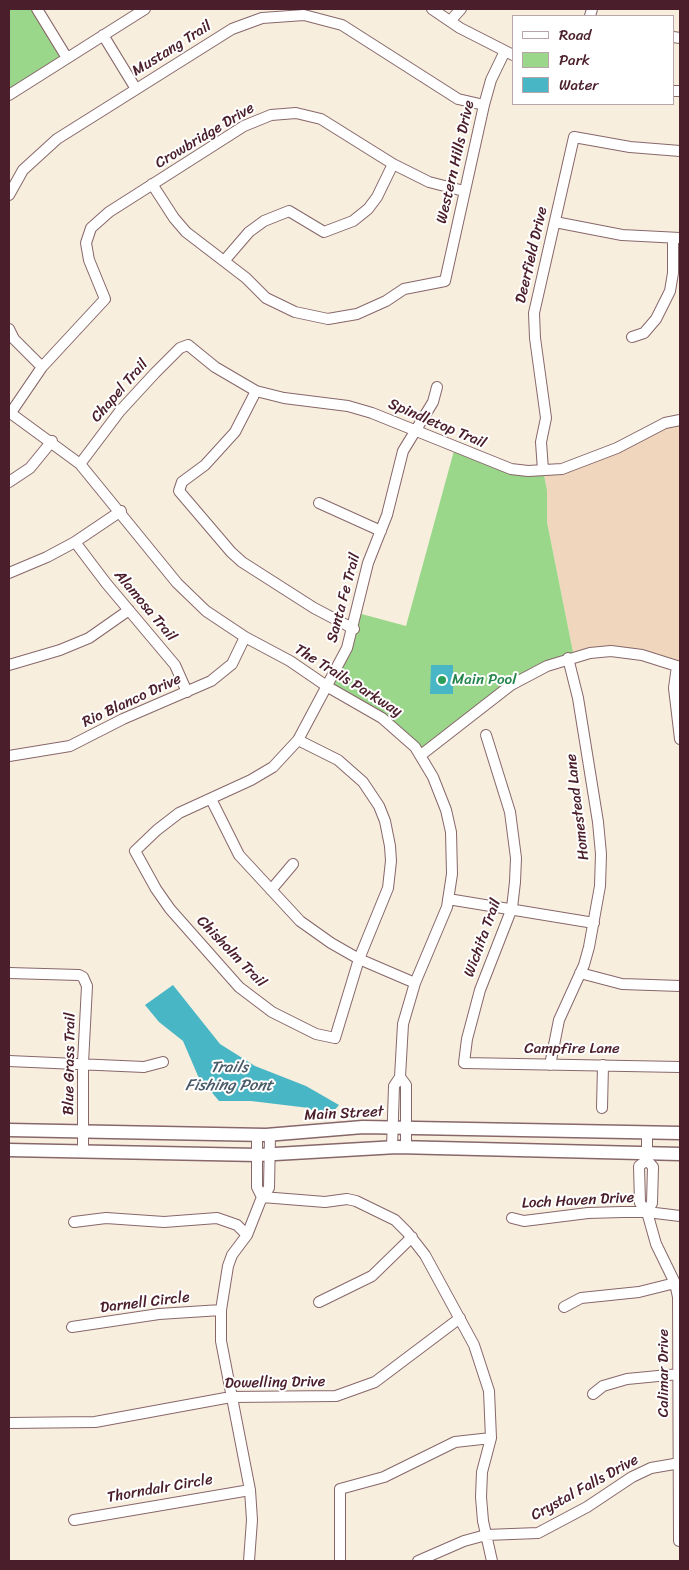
<!DOCTYPE html>
<style>
body{margin:0}
#map{position:relative;width:689px;height:1570px;overflow:hidden;background:#f8eede;font-family:Sriracha,sans-serif}
canvas{display:block}
.frame{position:absolute;inset:0;border:10px solid #4a1f2b;pointer-events:none}
.legend{position:absolute;left:512px;top:15px;width:162px;height:90px;box-sizing:border-box;background:#fff;border:1px solid #b7a5aa;margin:0;padding:6px 9px;list-style:none;font-size:15px;color:#4a1f2b}
.legend li{display:flex;align-items:center;gap:10px;height:25px}
.legend b{width:25px;border:1px solid #b7a5aa}
</style>
<div id="map">
<canvas width="689" height="1570"></canvas>
<div class="frame"></div>
<ul class="legend">
<li><b style="height:6px;background:#fff"></b>Road</li>
<li><b style="height:14px;background:#9bd78b"></b>Park</li>
<li><b style="height:14px;background:#49b6c5"></b>Water</li>
</ul>
</div>
<script>
const c = document.querySelector('canvas').getContext('2d');
c.lineJoin = 'round';
function fill(path, color) {
  c.fillStyle = color;
  c.fill(path, 'evenodd');
}
function shape(rows) {
  const path = new Path2D();
  for (const r of rows) {
    path.moveTo(r[0], r[1]);
    for (let i = 2; i < r.length; i += 2) path.lineTo(r[i], r[i + 1]);
  }
  return path;
}
function trace(path, color, width, dash) {
  c.strokeStyle = color;
  c.lineWidth = width;
  c.lineCap = dash ? 'butt' : 'round';
  c.setLineDash(dash || []);
  c.stroke(path);
}
function drawText(font, color, halo, rows, align = 'center') {
  c.font = font + ' Sriracha,sans-serif';
  c.lineWidth = 4;
  c.setLineDash([]);
  c.textBaseline = 'middle';
  c.strokeStyle = halo;
  c.fillStyle = color;
  for (const [text, x, y, turn = 0] of rows) {
    c.save();
    c.translate(x, y);
    c.rotate((+turn || 0) * Math.PI / 180);
    c.textAlign = isNaN(turn) ? turn : align;
    if (halo) c.strokeText(text, 0, 0);
    c.fillText(text, 0, 0);
    c.restore();
  }
}
const built = shape([
 [680,420,680,667,642,655,574,657,547,522,547,490,543,470,562,469]
]);
const green = shape([
 [9,9,36,9,67,58,9,97],
 [455,447,493,463,543,470,547,490,547,522,574,657,547,666,421,755,397,729,328,687,358,613,406,626]
]);
const water = shape([
 [431,665,453,665,453,694,430,694],
 [173,985,220,1044,255,1066,306,1086,339,1105,325,1121,309,1108,251,1101,219,1101,198,1076,183,1041,159,1022,145,1005]
]);
const minor = shape([
 [37,9,67,58],
 [432,9,460,28,513,55],
 [590,16,592,9],
 [450,21,461,9],
 [103,35,136,89],
 [673,37,680,38],
 [673,91,680,91],
 [9,95,145,9],
 [152,184,174,218,186,232,246,278,266,298,295,312,328,319,357,314,386,301,404,289,445,281,484,105,491,80,505,51],
 [9,195,23,170,57,139,232,29,262,18,304,15,342,25,458,99,484,105],
 [555,222,622,235,680,238],
 [224,261,249,232,264,221,289,211,324,232,353,221,368,209,377,197,393,164],
 [9,329,14,339,42,367],
 [632,337,644,333,656,319,670,291,673,273,673,238],
 [256,391,235,432,205,465,182,482,179,491,231,552,242,562,314,608,354,629],
 [9,412,80,464,177,583,206,611,245,637,290,661,328,687,382,718,415,747,433,777,446,810,451,832,452,874,447,907,415,983,403,1024,400,1077,394,1086,392,1148],
 [10,414,42,367,105,299,89,260,86,243,91,228,109,212,244,126,271,115,296,113,321,119,393,164,429,182,464,191],
 [80,464,120,411,155,373,180,348,188,345,215,367,256,391,284,398,348,406,372,413,511,469,528,471,562,469,617,448,665,423,680,420],
 [543,470,541,442,546,418,535,338,534,313,574,137,630,147,680,151],
 [9,482,30,468,52,441],
 [319,503,381,531],
 [75,542,106,583,175,665,187,692],
 [9,573,47,557,75,542,121,511],
 [9,665,60,650,89,638,129,610],
 [677,666,674,688,680,739],
 [486,735,510,812,516,858,515,882,512,908,480,990,467,1039,464,1063,680,1067],
 [298,740,338,760,363,782,379,806,385,821,390,846,391,861,388,888,359,959,335,1038,316,1034,272,1012,239,987,170,909,156,889,135,851,157,830,179,813,251,780,273,767,298,740,347,648,368,563,387,515,403,451,433,402,437,387],
 [421,755,511,685,547,666,590,653,611,651,642,655,680,667],
 [9,756,70,746,123,719,211,681,232,664,245,637],
 [211,799,239,855,300,921,331,943,359,959,415,983],
 [271,890,293,864],
 [448,899,594,923],
 [9,973,79,975,83,977,87,986,83,1063,83,1152],
 [580,973,622,984,680,986],
 [9,1061,144,1067,163,1062],
 [550,1065,559,1020,584,965,589,947,600,886,601,854,598,822,578,698,568,658],
 [400,1077,406,1085,406,1148],
 [602,1108,603,1065],
 [257,1135,257,1187,262,1197],
 [647,1160,639,1166,640,1203,647,1212,656,1244,675,1283,678,1297,679,1541],
 [262,1197,325,1202,347,1199,356,1201,395,1220,407,1232,425,1255,474,1345,489,1391,491,1438,482,1472,481,1497,483,1521,492,1561],
 [647,1212,652,1203,653,1167,647,1160,647,1132],
 [512,1218,524,1221,588,1213,622,1212,647,1212,680,1216],
 [74,1222,106,1218,164,1222,217,1218,237,1225,247,1235],
 [319,1302,372,1276,412,1237],
 [564,1307,581,1298,639,1292,675,1283],
 [72,1327,159,1314,221,1310],
 [593,1394,603,1386,627,1379,679,1374],
 [9,1423,95,1422,231,1397,336,1396,375,1382,460,1318],
 [74,1520,250,1490],
 [249,1561,252,1520,250,1490,221,1341,221,1310,228,1266,232,1255,247,1235,262,1197,269,1188,270,1135],
 [340,1561,340,1489,384,1477,455,1442,491,1438],
 [418,1561,464,1541,486,1535,538,1533,587,1507,632,1477,651,1468,680,1463]
]);
const major = shape([
 [9,1130,266,1135,363,1127,680,1133],
 [9,1150,258,1155,397,1147,680,1154]
]);
const markers = [
 [442,680,5,"#2e9e5b"]
];
const streetNames = [
 ["Mustang Trail",172,49,-32],
 ["Crowbridge Drive",205,136,-31],
 ["Western Hills Drive",456,162,-77],
 ["Deerfield Drive",532,255,-77],
 ["Chapel Trail",120,391,-49],
 ["Spindletop Trail",437,424,23],
 ["Santa Fe Trail",344,598,-75],
 ["Alamosa Trail",145,606,50],
 ["The Trails Parkway",348,681,32],
 ["Rio Blanco Drive",132,701,-25],
 ["Homestead Lane",578,807,-97],
 ["Wichita Trail",483,938,-70],
 ["Chisholm Trail",231,952,46],
 ["Campfire Lane",572,1049],
 ["Blue Grass Trail",70,1064,-89],
 ["Main Street",344,1114,-3],
 ["Loch Haven Drive",578,1201,-3],
 ["Darnell Circle",145,1303,-7],
 ["Calimar Drive",664,1373,-90],
 ["Dowelling Drive",275,1383,-1],
 ["Crystal Falls Drive",585,1488,-29],
 ["Thorndalr Circle",160,1489,-10]
];
const leisureNames = [
 ["Main Pool",452,680]
];
const waterNames = [
 ["Trails",229,1068],
 ["Fishing Pont",229,1086]
];
fill(built, '#efd6bc');
fill(green, '#9bd78b');
fill(water, '#49b6c5');
trace(minor, '#87676a', 12);
trace(major, '#87676a', 15);
trace(minor, '#fff', 10);
trace(major, '#fff', 12);
for (const [x, y, r, color] of markers) {
  const dot = new Path2D();
  dot.arc(x, y, r, 0, 2 * Math.PI);
  c.fillStyle = color;
  c.fill(dot);
  trace(dot, '#fff', 2);
}
drawText('15px', '#4a1f2b', '#fff', streetNames);
drawText('15px', '#27864d', '#fff', leisureNames, 'left');
drawText('italic 16px', '#4a5b69', '#fff', waterNames);
</script>
